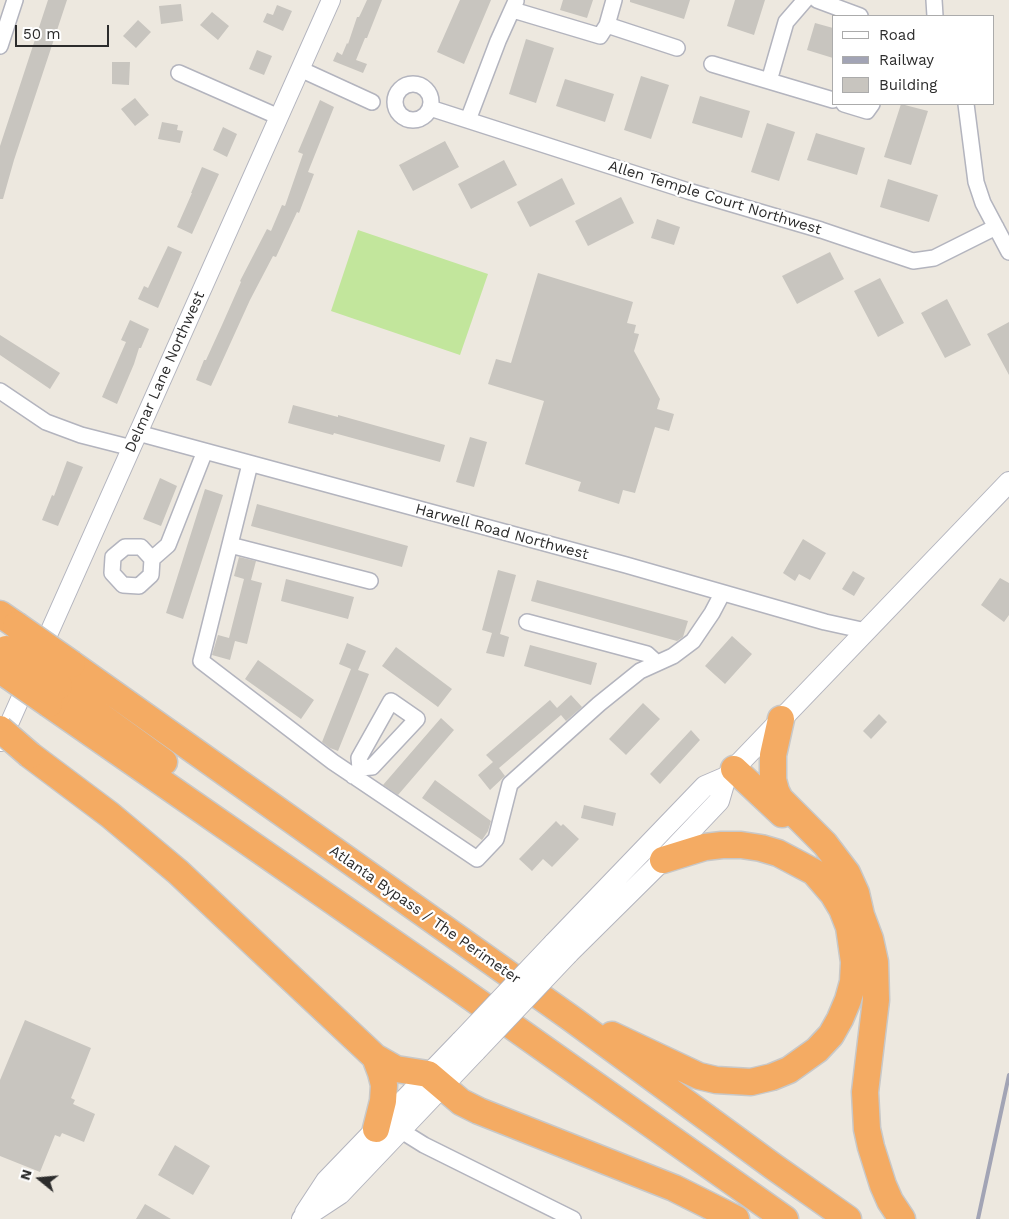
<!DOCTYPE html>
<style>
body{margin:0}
#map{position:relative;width:1009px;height:1219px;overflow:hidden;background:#ede8df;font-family:"Work Sans",sans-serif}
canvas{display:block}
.legend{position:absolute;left:832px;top:15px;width:162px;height:90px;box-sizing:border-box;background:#fff;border:1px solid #ababab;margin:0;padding:6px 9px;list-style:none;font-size:15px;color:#2c2c2c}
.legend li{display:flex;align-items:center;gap:10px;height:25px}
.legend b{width:25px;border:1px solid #ababab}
.north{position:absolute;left:15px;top:1154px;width:50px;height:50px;-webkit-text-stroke:4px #fff;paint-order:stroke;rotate:287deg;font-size:14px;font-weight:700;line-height:20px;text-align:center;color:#2c2c2c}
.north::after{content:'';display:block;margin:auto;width:18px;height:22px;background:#2c2c2c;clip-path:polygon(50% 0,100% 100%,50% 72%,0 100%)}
.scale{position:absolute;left:15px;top:25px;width:94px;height:22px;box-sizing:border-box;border:2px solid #2c2c2c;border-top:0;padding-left:6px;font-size:15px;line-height:18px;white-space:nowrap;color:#2c2c2c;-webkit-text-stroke:4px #fff;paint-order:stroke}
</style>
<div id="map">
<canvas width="1009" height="1219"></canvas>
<ul class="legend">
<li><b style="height:6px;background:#fff"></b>Road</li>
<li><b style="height:6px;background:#a2a4b5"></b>Railway</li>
<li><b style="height:14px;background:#c8c5bf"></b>Building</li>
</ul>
<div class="north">N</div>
<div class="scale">50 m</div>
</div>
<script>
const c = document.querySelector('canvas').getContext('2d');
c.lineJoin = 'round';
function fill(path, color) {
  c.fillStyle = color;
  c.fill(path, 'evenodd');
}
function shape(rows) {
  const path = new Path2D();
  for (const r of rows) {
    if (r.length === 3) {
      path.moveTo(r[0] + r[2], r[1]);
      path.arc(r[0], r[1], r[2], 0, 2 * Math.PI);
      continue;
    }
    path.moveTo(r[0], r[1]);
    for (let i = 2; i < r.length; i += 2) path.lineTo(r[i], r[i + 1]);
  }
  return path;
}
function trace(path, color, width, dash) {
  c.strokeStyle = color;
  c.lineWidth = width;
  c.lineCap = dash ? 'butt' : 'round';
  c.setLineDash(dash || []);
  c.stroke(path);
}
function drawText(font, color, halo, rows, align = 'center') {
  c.font = font + ' "Work Sans",sans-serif';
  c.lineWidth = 4.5;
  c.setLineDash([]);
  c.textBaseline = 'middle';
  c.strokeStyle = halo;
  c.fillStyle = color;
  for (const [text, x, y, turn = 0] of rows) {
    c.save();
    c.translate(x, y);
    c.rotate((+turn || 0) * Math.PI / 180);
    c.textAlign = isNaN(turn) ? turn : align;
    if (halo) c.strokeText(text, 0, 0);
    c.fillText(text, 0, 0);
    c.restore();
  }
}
const pitch = shape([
 [358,230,488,274,460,355,331,311]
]);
const building = shape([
 [48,0,67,0,14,160,3,199,0,199,0,146],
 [367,0,382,0,367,38,365,38,356,60,367,64,363,73,333,61,337,52,342,55,347,43,348,44,357,17,359,17,361,13],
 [460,0,491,0,464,64,437,52],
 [563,0,593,0,587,18,560,10],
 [630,0,690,0,684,19,630,2],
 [735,0,765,0,754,35,727,26],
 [181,4,183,21,161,24,159,6],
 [277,5,292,11,283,31,263,22,267,13,273,15],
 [212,12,229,26,218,40,200,25],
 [138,20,151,32,136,48,123,36],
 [815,23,833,28,833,58,807,50],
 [526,39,554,48,536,103,509,94],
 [257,50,272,56,264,75,249,69],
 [112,62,130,62,129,85,112,84],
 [641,76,669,85,651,139,624,130],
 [565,79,614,94,605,122,556,106],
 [700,96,750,111,742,138,692,123],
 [135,98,149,115,135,126,121,109],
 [320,100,334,107,308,172,314,174,299,213,297,212,276,257,273,256,250,300,211,386,196,380,204,360,206,360,222,325,241,282,240,281,267,229,271,231,282,205,285,206,303,154,298,152],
 [901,104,928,111,911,165,884,157],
 [162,122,178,125,177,130,183,131,180,143,158,139],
 [767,123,795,132,779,181,751,172],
 [223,127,237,134,227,157,213,150],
 [816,133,865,148,857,175,807,160],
 [445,141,459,167,413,191,399,165],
 [504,160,517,185,471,209,458,184],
 [202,167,219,174,192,234,177,227,192,193,191,193],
 [562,178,575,204,530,227,517,202],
 [888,179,938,195,929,222,880,207],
 [621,197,634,223,588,246,575,221],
 [657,219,680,227,674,245,651,238],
 [168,246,182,252,158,308,138,299,144,286,148,288],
 [830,252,844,279,797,304,782,276],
 [538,273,633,302,627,323,636,325,634,333,639,334,634,351,660,399,657,409,674,414,669,431,655,427,635,493,623,490,619,504,578,491,581,482,525,464,544,401,488,384,496,359,511,363],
 [880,278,904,323,878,337,854,291],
 [947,299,971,345,945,358,921,313],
 [130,320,149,329,141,348,139,348,134,364,117,404,102,397,126,342,121,340],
 [1009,322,1009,375,987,334],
 [0,335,60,373,50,389,0,355],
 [293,405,338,417,338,415,445,445,440,462,334,433,333,435,288,423],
 [470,437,487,442,474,487,456,482],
 [67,461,83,467,58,526,42,520,52,495,54,496],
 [160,478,177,486,161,526,143,519],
 [205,489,223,495,183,619,166,613],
 [257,504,408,546,402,567,251,526],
 [803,539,826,553,810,580,799,574,795,581,783,573],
 [239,557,256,561,251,580,262,583,247,644,235,641,230,660,212,655,218,635,229,638,244,579,234,576],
 [498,570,516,575,500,634,509,637,504,657,486,653,492,633,482,630],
 [853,571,865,578,854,596,842,589],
 [1000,578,1009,583,1009,615,1004,622,981,605],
 [286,579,354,597,348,619,281,601],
 [537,580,688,621,683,637,677,641,531,601],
 [732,636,752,654,725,684,705,666],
 [347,643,366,651,358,670,369,674,338,751,330,748,322,742,351,669,339,664],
 [530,645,597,663,591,685,524,666],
 [396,647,452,689,438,707,382,666],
 [258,660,314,700,301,719,245,679],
 [571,695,582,707,566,721,561,715,499,768,505,776,490,790,478,775,493,762,486,755,550,700,557,708],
 [643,703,660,719,626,755,609,739],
 [879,714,887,722,871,739,863,731],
 [441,718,454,730,398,795,383,785],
 [691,730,700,740,660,784,650,774],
 [435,780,491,821,488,831,482,840,422,798],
 [584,805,616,813,613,826,581,818],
 [556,821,561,826,563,824,579,839,552,867,543,859,532,871,519,859],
 [25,1020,91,1048,71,1098,75,1100,73,1104,95,1114,84,1142,62,1133,60,1137,55,1135,40,1172,0,1156,0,1080],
 [175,1145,210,1166,193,1195,158,1175],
 [145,1204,171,1219,136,1219]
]);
const minor = shape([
 [817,0,860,16],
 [934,0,935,16],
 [513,10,600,36,607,25,677,48],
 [607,25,614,0],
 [0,46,15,0],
 [712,64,833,100],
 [300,69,372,102],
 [179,73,279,117],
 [769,81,786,22,805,0],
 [413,102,18],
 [844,104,867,111,872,104],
 [966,104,976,182,983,203,1009,252],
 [430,108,688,191,821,230,913,261,934,258,996,227],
 [468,120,498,41,516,1],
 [0,391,46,422,81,435,132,448],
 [138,433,626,565,825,622,866,631],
 [250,464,201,661,333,762,477,859,496,839,510,784,599,704,640,671,673,656,693,641,712,613,722,594],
 [230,545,370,581],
 [152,559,141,547,125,547,113,557,112,573,123,585,139,586,151,575,152,559,168,545,205,451],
 [527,622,647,654,657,663],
 [353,776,360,768,359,758,391,701,417,719,372,767,360,768],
 [400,1130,424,1145,573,1219]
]);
const tertiary = shape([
 [40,653,331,0],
 [1,742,29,679]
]);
const secondary = shape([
 [553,944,705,786,726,777,1009,482],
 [568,954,663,860,719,801,726,777],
 [305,1213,326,1181,461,1041],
 [302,1219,340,1194,476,1051]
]);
const motorway = shape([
 [0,614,16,625],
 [72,664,572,1019,774,1167,848,1219],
 [59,686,164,762],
 [49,704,454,985,785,1219],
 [781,719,773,755,773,780,776,791,780,799,825,844,847,873,856,893,861,915,870,939,875,962,876,1000,865,1092,867,1129,871,1147,883,1185,890,1201,902,1219],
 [30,755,110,815,178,872,375,1057,396,1069,428,1074,461,1102,479,1111,674,1188,736,1219],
 [734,769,782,814],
 [612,1035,699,1076,716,1080,751,1082,772,1077,789,1070,817,1050,831,1035,840,1019,848,1000,853,982,854,962,849,927,842,909,833,894,814,872,778,853,761,848,741,845,722,845,705,847,663,860],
 [375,1057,381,1073,384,1085,383,1101,376,1129]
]);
const rail = shape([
 [978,1219,1009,1075]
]);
const secondaryBridge = shape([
 [461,1041,553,944],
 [476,1051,568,954]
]);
const motorwayBridge = shape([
 [16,625,72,664],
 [6,649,59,686],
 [0,670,49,704],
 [0,729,30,755]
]);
const streetNames = [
 ["Allen Temple Court Northwest",715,198,17],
 ["Delmar Lane Northwest",165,372,-66],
 ["Harwell Road Northwest",502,532,15],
 ["Atlanta Bypass / The Perimeter",425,915,35]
];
fill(pitch, '#c2e69c');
fill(building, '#c8c5bf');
trace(minor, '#b3b4be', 18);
trace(tertiary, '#b3b4be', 20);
trace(secondary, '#b3b4be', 22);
trace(motorway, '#c8c8c8', 29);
trace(minor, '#fff', 15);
trace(tertiary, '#fff', 18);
trace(secondary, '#fff', 20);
trace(motorway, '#f4ab63', 26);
trace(rail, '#a2a4b5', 4);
trace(secondaryBridge, '#b3b4be', 22, []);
trace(motorwayBridge, '#c8c8c8', 29, []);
trace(secondaryBridge, '#fff', 20);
trace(motorwayBridge, '#f4ab63', 26);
drawText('15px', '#2c2c2c', '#fff', streetNames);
</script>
